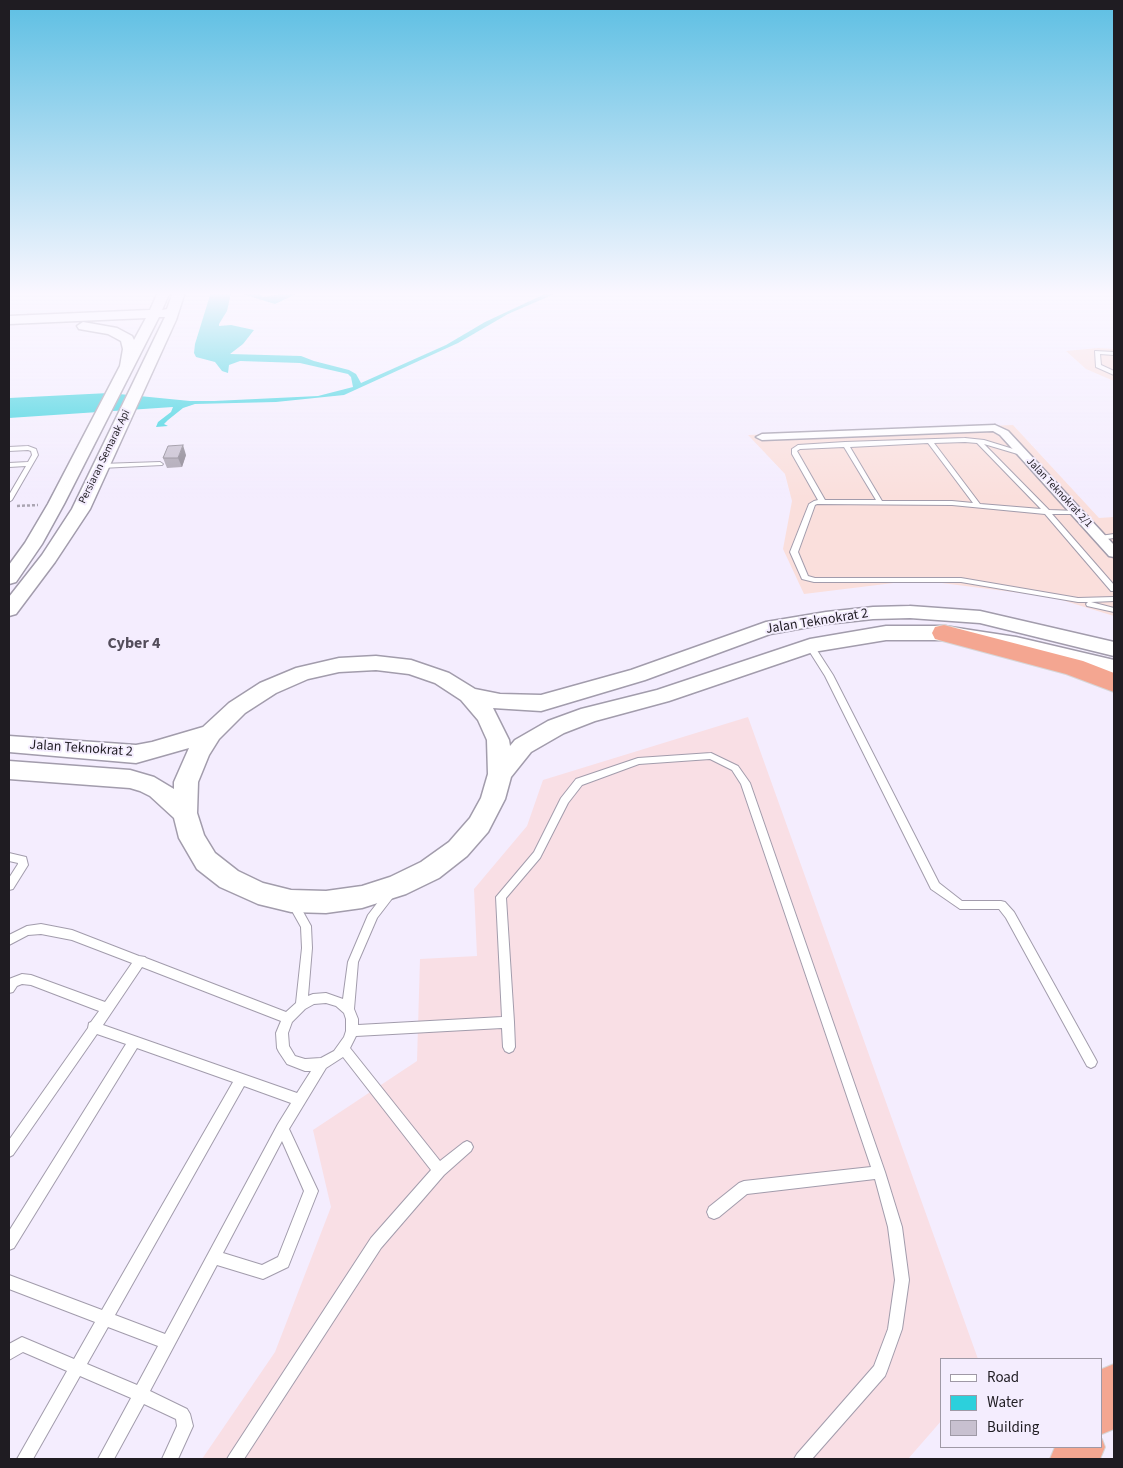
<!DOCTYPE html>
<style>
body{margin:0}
#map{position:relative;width:1123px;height:1468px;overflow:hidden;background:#f4edfe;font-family:"Source Sans 3",sans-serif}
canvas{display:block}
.frame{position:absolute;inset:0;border:10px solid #1f1c22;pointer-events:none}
.legend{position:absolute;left:940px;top:1358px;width:162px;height:90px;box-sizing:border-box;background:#f4edfe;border:1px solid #9f99a6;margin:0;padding:6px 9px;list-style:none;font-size:15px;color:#1f1c22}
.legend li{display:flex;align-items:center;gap:10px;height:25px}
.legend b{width:25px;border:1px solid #9f99a6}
</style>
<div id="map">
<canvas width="1123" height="1468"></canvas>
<div class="frame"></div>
<ul class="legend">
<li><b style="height:6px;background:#fff"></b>Road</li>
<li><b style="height:14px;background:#2cd0dc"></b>Water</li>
<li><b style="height:14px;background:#c8c0d0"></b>Building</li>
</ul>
</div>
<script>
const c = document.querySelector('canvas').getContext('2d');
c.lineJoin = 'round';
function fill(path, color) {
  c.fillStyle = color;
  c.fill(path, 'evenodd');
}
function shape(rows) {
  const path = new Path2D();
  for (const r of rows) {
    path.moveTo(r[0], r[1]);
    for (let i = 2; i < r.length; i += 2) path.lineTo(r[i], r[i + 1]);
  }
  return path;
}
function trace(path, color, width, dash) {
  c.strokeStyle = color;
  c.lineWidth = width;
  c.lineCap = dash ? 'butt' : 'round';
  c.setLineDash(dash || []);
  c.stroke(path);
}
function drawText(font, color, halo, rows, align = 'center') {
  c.font = font + ' "Source Sans 3",sans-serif';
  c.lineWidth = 4;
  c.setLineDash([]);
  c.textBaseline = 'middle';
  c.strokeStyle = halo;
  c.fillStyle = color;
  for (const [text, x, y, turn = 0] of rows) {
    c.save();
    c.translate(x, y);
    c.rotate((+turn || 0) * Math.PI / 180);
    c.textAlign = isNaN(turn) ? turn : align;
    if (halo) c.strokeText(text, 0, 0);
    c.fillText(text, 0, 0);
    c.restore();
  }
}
const commercial = shape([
 [1098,348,1114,349,1114,381,1086,369,1066,351],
 [1013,425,1099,518,1114,517,1114,616,1052,597,918,580,804,594,783,549,792,501,785,474,748,435]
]);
const industrial = shape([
 [748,717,978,1359,942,1359,942,1420,908,1459,202,1459,275,1352,331,1207,313,1130,417,1061,420,959,477,956,474,889,527,826,543,780]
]);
const water = shape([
 [211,292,234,292,231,293,227,311,219,324,219,326,231,325,254,330,243,344,230,354,301,356,314,361,349,370,356,374,361,383,446,345,485,322,532,300,549,292,559,292,508,314,458,343,344,395,276,402,195,404,183,408,168,420,164,424,168,426,156,427,158,422,171,412,173,407,9,418,9,398,109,393,190,401,214,401,318,396,353,387,351,377,348,374,300,363,240,361,229,365,228,373,222,371,215,362,196,357,194,353,195,344],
 [236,292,255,292,264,297,293,292,296,294,275,304]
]);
const path = shape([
 [17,506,38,505]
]);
const service = shape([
 [1095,351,1114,352,1114,355,1100,354,1101,365,1114,371,1114,375,1096,367,1095,351],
 [965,438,984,440,1023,452,1023,454,1021,455,984,444,1049,510,1077,511,1077,513,1075,514,1052,514,1114,585,1114,591,1111,591,1045,514,952,505,817,504,815,505,798,552,808,576,815,578,961,578,1078,598,1114,597,1114,601,1091,602,1114,608,1114,612,1087,606,1086,604,1088,602,1078,602,961,582,814,582,802,579,790,552,809,504,814,501,818,500,792,454,792,449,798,445,845,442,965,438],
 [965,442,977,443,1041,509,980,504,934,443,965,442],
 [928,443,973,503,952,501,882,501,850,447,928,443],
 [844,447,876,500,825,500,797,451,800,449,844,447],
 [28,446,36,449,38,455,12,500,9,502,9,495,26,466,9,467,9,463,28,462,32,455,31,451,28,450,9,451,9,447,28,446],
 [160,462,163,464,162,465,101,468,98,466,101,464,160,462],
 [1114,534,1114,538,1100,540,1097,538,1100,536,1114,534],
 [810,643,813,644,833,675,939,883,962,901,1001,901,1005,902,1014,912,1095,1058,1097,1062,1095,1066,1091,1068,1087,1066,1006,918,999,909,960,909,931,889,825,676,806,646,810,643],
 [711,753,738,766,750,783,885,1172,902,1227,909,1280,902,1329,887,1371,885,1376,812,1459,794,1459,797,1454,874,1366,888,1329,895,1280,888,1227,875,1179,747,1194,719,1217,714,1219,709,1217,707,1212,709,1207,739,1183,744,1181,871,1167,741,784,732,770,710,759,639,764,582,785,568,803,540,858,506,898,514,1022,515,1047,513,1051,509,1053,505,1051,503,1047,502,1028,356,1036,350,1048,440,1161,463,1143,467,1141,471,1143,473,1147,471,1151,444,1175,381,1248,244,1459,227,1459,230,1454,371,1238,431,1170,343,1057,326,1068,289,1129,318,1191,288,1267,263,1279,217,1265,150,1391,187,1409,190,1414,193,1426,178,1459,162,1459,177,1426,176,1419,144,1404,114,1459,98,1459,131,1398,80,1376,33,1459,17,1459,67,1371,23,1352,9,1360,9,1344,22,1337,74,1359,95,1322,9,1289,9,1275,102,1310,233,1082,137,1048,14,1248,9,1250,9,1231,126,1044,97,1034,13,1155,9,1157,9,1140,88,1028,89,1023,91,1022,99,1011,31,985,22,984,17,986,13,992,9,993,9,979,22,974,31,975,105,1002,132,963,72,940,41,934,28,935,9,945,9,935,27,926,41,924,72,930,139,956,145,957,146,958,286,1012,296,1003,302,948,301,927,287,902,288,899,292,898,296,899,311,926,312,948,308,996,313,994,326,993,343,999,348,962,368,915,388,889,392,888,396,889,397,892,377,918,358,962,354,1009,358,1019,358,1025,502,1017,496,897,534,852,561,798,576,779,638,758,711,753],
 [142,967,281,1021,276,1033,277,1048,279,1052,287,1064,305,1071,311,1071,297,1093,103,1025,142,967],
 [326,1003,336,1006,344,1013,346,1019,346,1031,344,1037,334,1051,321,1058,305,1059,295,1056,289,1046,288,1033,292,1022,305,1009,314,1004,326,1003],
 [244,1086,291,1103,278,1124,165,1334,115,1315,244,1086],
 [282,1141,304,1191,278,1257,262,1265,223,1253,282,1141],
 [108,1327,158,1346,137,1385,87,1364,108,1327],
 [9,853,26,857,28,865,13,889,9,890,9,878,18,864,18,863,9,861,9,853]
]);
const minor = shape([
 [995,425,1008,431,1114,545,1114,557,1109,556,1000,435,993,431,762,440,756,437,762,434,995,425]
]);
const secondary = shape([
 [158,292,170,292,162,310,167,309,173,292,185,292,176,320,90,509,55,562,16,614,9,616,9,597,42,555,72,509,165,317,159,317,64,504,42,544,16,582,9,584,9,565,25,543,48,504,120,366,123,349,121,341,108,334,79,329,77,326,83,322,117,328,132,336,134,340,146,318,9,324,9,316,150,310,158,292],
 [910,606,980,611,1114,642,1114,656,980,623,910,618,873,619,826,624,770,634,645,680,541,711,493,708,509,740,510,746,515,740,548,721,581,709,657,690,810,639,886,626,944,626,1016,637,1114,660,1114,674,1016,651,944,640,886,640,813,652,669,701,595,721,564,733,531,752,511,777,505,799,488,832,467,856,439,878,406,894,362,908,326,913,291,912,258,904,220,887,197,869,179,838,174,818,150,796,140,791,130,788,9,779,9,761,130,770,154,777,174,789,174,782,189,748,136,763,9,752,9,736,136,745,152,742,203,727,229,703,260,683,296,668,339,658,376,656,411,660,449,673,475,689,500,694,541,695,631,670,766,622,826,612,873,607,910,606],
 [376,670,409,674,435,683,461,700,478,720,487,740,488,774,481,798,470,818,449,842,421,862,390,877,362,886,326,891,291,890,263,883,238,871,215,853,204,835,197,813,198,782,209,755,219,739,245,713,276,693,308,679,339,672,376,670]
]);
const motorway = shape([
 [944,625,1083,661,1114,673,1114,692,1066,674,935,639,932,633,935,627,944,625],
 [1114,1364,1114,1429,1102,1434,1102,1369,1114,1364],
 [1102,1439,1105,1447,1100,1459,1050,1459,1055,1447,1102,1447,1102,1439]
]);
const wall = shape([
 [186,455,182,467,167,468,163,458]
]);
const shadedWall = shape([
 [183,445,186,455,182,467,178,458]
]);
const building = shape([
 [183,445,178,458,163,458,168,446,183,445]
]);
const farStreetnames = [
 ["Persiaran Semarak Api",105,457,-64],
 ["Jalan Teknokrat 2/1",1059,493,47]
];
const streetNames = [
 ["Jalan Teknokrat 2",817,622,-9],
 ["Jalan Teknokrat 2",81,749,4]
];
const quarterNames = [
 ["Cyber 4",134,644]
];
fill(commercial, '#fadfdc');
fill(industrial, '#f9dfe5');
fill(water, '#2cd0dc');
trace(service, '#a29cac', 2);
trace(minor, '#a29cac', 3);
trace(secondary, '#a29cac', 3);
trace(motorway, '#d7d6d7', 2);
trace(path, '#aaa5b2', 2.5, [3, 2]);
fill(service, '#fff');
fill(minor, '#fff');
fill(secondary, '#fff');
fill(motorway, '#f4a691');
fill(wall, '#aca5b3');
fill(shadedWall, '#8c8692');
fill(building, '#c8c0d0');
trace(building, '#8c8692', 1);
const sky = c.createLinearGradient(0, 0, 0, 498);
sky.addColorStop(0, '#5dbfe3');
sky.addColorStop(0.59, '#faf7ff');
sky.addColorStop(1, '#faf7ff00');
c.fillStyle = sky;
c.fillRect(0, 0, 1123, 498);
drawText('11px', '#1f1c22', '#f4edfe', farStreetnames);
drawText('14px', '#1f1c22', '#f4edfe', streetNames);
drawText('bold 16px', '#534d5b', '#f4edfe', quarterNames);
</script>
